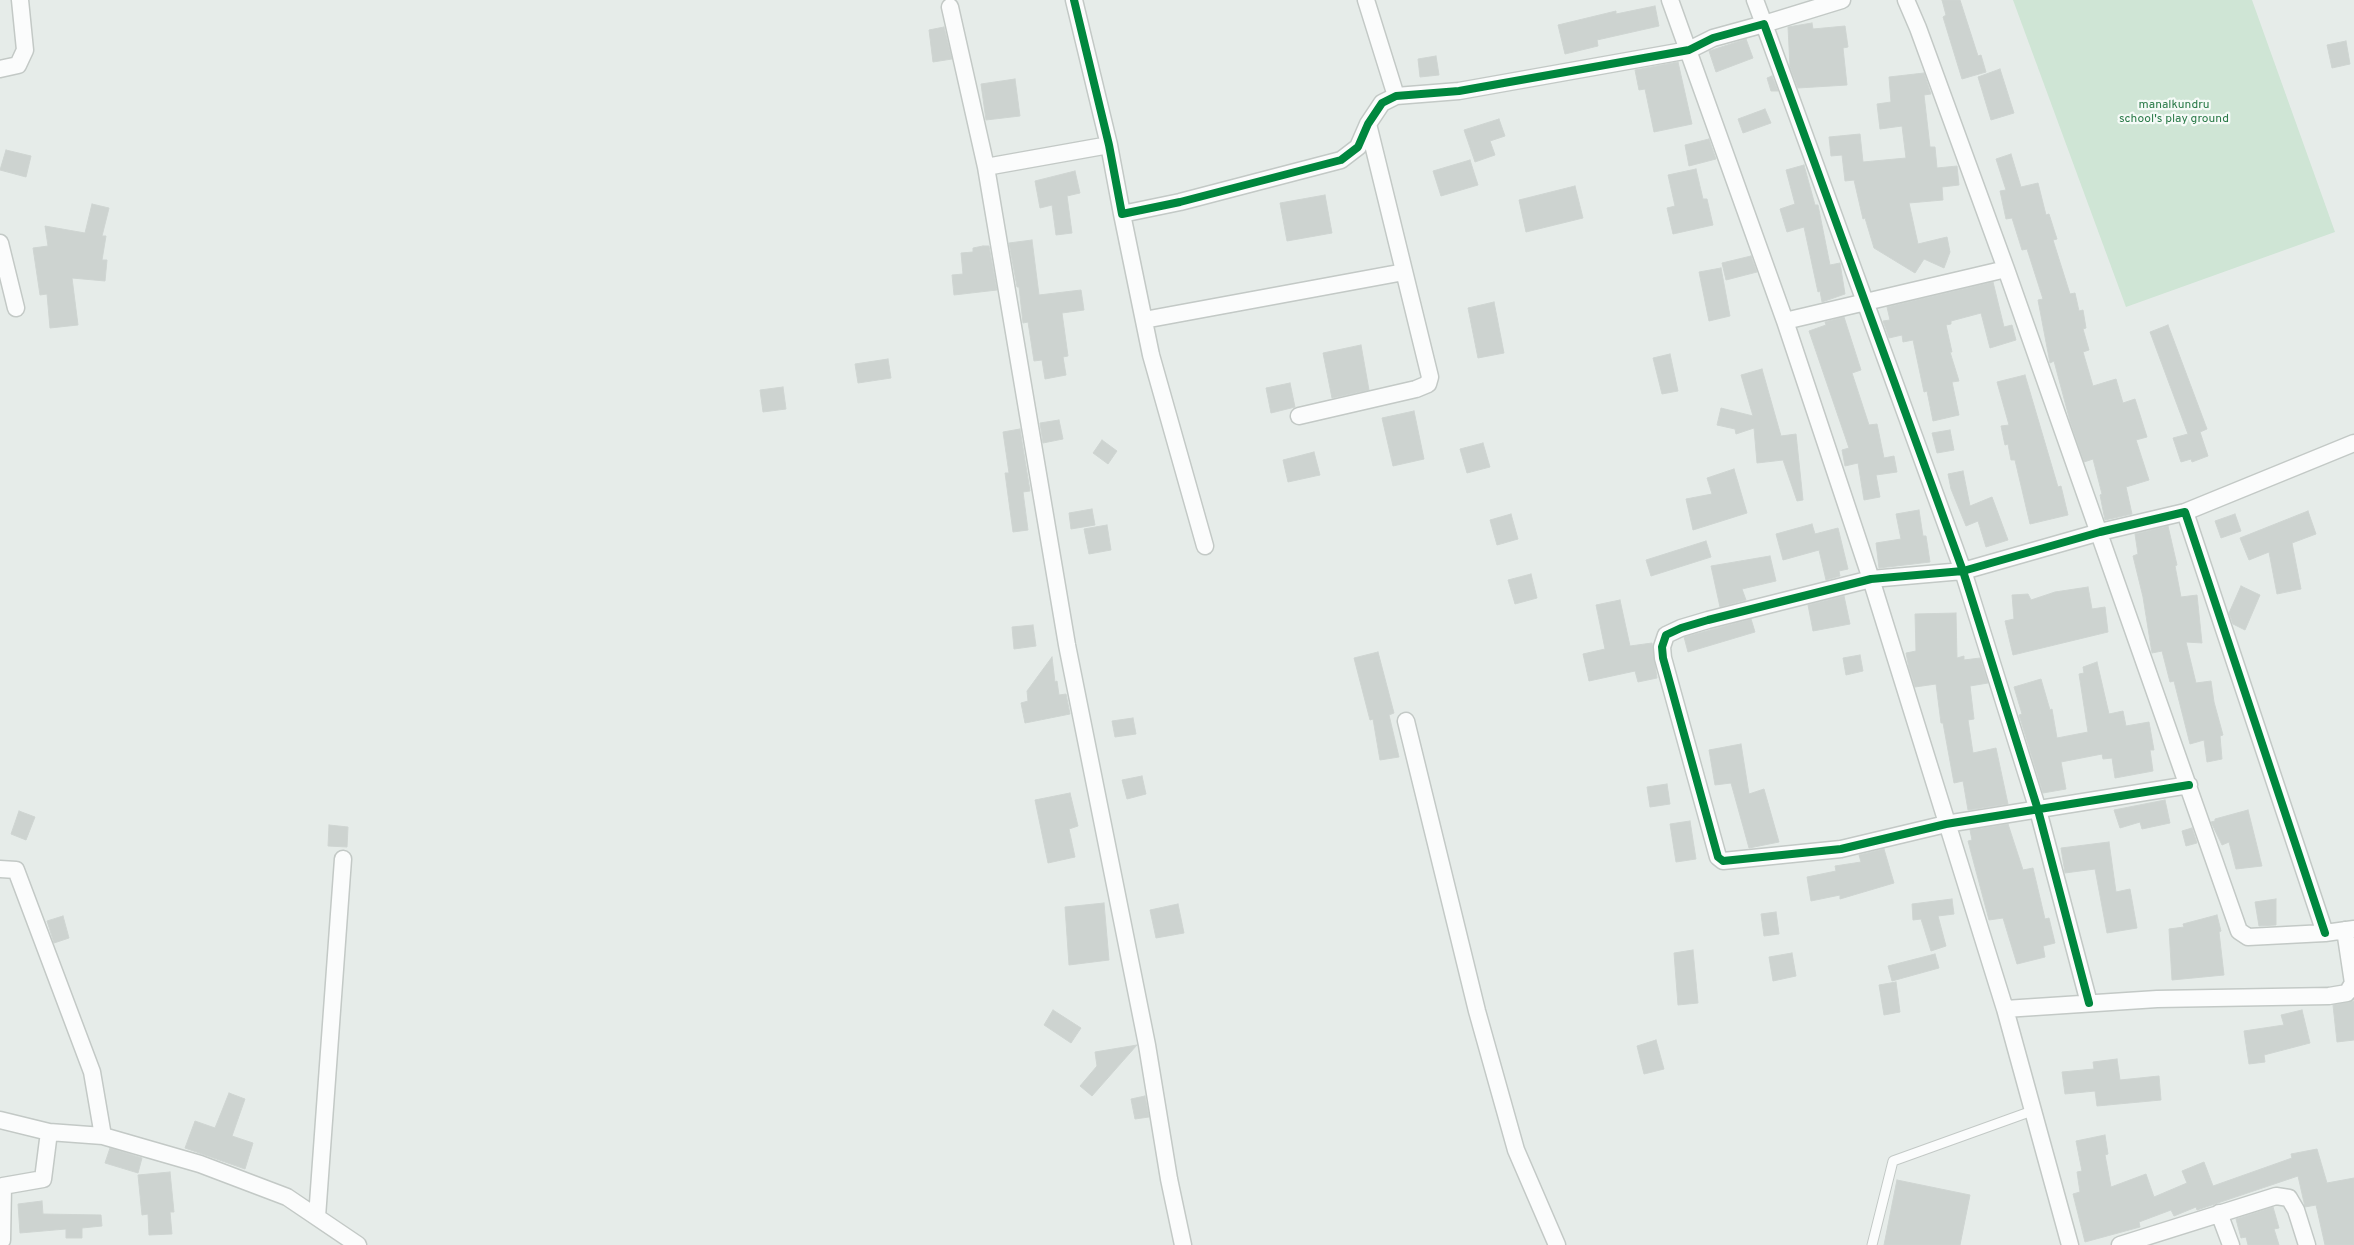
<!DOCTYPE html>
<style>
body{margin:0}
canvas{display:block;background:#e6ece9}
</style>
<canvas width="2354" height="1245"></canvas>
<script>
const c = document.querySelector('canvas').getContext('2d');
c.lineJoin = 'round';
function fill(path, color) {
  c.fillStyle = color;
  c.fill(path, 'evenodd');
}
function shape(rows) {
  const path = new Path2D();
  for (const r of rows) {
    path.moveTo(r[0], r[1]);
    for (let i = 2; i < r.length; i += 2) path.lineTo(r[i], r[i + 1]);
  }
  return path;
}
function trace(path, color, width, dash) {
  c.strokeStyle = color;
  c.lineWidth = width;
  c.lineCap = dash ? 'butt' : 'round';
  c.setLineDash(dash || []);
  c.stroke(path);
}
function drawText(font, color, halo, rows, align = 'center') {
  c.font = font + ' Overpass,sans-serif';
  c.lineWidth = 4.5;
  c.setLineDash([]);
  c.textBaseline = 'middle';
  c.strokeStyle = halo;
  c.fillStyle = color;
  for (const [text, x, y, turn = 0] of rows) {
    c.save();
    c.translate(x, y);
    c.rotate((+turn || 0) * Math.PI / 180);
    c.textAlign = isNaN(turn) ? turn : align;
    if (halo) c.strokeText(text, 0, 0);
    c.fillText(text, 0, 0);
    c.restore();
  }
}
const green = shape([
 [2013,0,2252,0,2335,232,2126,307]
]);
const building = shape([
 [1942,0,1960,0,1978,56,1981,55,1986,72,1962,79,1943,17,1946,15,1942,0],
 [1655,6,1659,26,1597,40,1598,46,1565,54,1558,25,1616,11,1616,14,1655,6],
 [1812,23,1813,29,1845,26,1848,47,1843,48,1847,85,1798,88,1790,67,1788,27,1812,23],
 [944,27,952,59,933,62,929,30,944,27],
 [1746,39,1753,58,1716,72,1709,51,1746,39],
 [2346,41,2350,64,2332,68,2327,45,2346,41],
 [1436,56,1439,75,1420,77,1418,59,1436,56],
 [1678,62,1692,124,1654,132,1645,89,1639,90,1635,70,1678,62],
 [2000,69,2014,113,1991,120,1978,77,2000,69],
 [1924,73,1931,94,1924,95,1930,147,1935,147,1937,168,1957,166,1959,185,1942,187,1943,200,1909,203,1918,244,1947,237,1950,252,1944,268,1924,259,1915,273,1874,248,1865,218,1863,219,1854,180,1845,181,1842,155,1831,156,1829,137,1860,134,1863,162,1906,158,1902,126,1880,129,1877,104,1891,102,1889,77,1924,73],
 [1772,76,1778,91,1771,91,1767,78,1772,76],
 [1015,79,1020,116,986,120,981,84,1015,79],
 [1765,109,1771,123,1743,133,1738,119,1765,109],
 [1499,119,1505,136,1490,141,1495,155,1475,162,1464,130,1499,119],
 [1709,139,1716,159,1689,166,1685,145,1709,139],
 [6,150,31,156,26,177,0,170,6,150],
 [2011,154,2021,187,2038,183,2046,215,2049,214,2057,239,2053,240,2070,294,2075,293,2079,311,2083,310,2086,328,2083,329,2089,350,2083,352,2093,386,2116,379,2123,403,2135,399,2147,437,2136,440,2149,480,2126,487,2132,514,2105,520,2100,495,2102,494,2093,459,2084,462,2070,421,2054,361,2050,363,2038,300,2043,299,2027,249,2022,250,2012,218,2006,219,2000,191,2006,190,1996,159,2011,154],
 [1470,160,1478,185,1441,196,1433,171,1470,160],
 [1804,165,1815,205,1818,205,1830,265,1840,263,1845,294,1822,302,1820,291,1818,292,1804,227,1787,232,1780,209,1795,204,1786,170,1804,165],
 [1696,169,1703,199,1707,199,1713,225,1673,234,1667,208,1675,206,1668,175,1696,169],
 [1075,171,1080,193,1067,196,1072,233,1056,235,1052,205,1040,208,1035,181,1075,171],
 [1575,186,1583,218,1526,232,1519,200,1575,186],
 [1325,195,1332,233,1287,241,1280,203,1325,195],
 [92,204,109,208,102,236,106,236,102,260,107,260,105,281,72,278,78,325,50,328,47,294,40,295,33,248,48,246,45,226,85,233,92,204],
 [1032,240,1039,295,1081,290,1084,310,1062,313,1068,356,1063,357,1066,375,1045,379,1042,360,1034,361,1028,322,1023,323,1019,287,1017,287,1009,243,1032,240],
 [983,246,989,246,997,290,954,295,952,275,963,274,961,253,973,252,973,248,983,246],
 [1751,256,1757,272,1726,280,1722,263,1751,256],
 [1721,268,1730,316,1709,321,1699,272,1721,268],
 [1993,282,2004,327,2012,325,2016,340,1990,348,1981,313,1951,321,1951,324,1946,325,1952,352,1950,352,1959,381,1952,382,1959,415,1933,421,1927,391,1924,392,1913,340,1903,342,1902,335,1889,338,1883,321,1890,320,1887,307,1993,282],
 [1494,302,1504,353,1478,358,1468,308,1494,302],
 [1844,317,1861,370,1852,373,1869,425,1877,424,1884,458,1894,456,1897,472,1876,475,1880,497,1864,500,1858,463,1845,466,1842,450,1849,448,1809,331,1826,325,1825,322,1844,317],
 [2168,325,2207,429,2200,432,2208,456,2192,462,2191,459,2181,462,2173,438,2188,434,2150,332,2168,325],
 [1361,345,1369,390,1332,398,1323,353,1361,345],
 [1670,354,1678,391,1662,394,1653,358,1670,354],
 [888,359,891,378,858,383,855,364,888,359],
 [1762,369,1781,436,1796,434,1803,500,1797,501,1783,460,1757,463,1754,428,1736,434,1735,429,1717,425,1721,408,1753,416,1741,375,1762,369],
 [2025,375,2058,487,2061,486,2068,515,2030,524,2015,460,2011,460,2008,444,2005,445,2001,426,2009,425,1997,382,2025,375],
 [1290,383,1295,407,1271,413,1266,388,1290,383],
 [783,387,786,409,763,412,760,390,783,387],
 [1414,411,1424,459,1393,466,1382,418,1414,411],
 [1059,420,1063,439,1043,443,1040,423,1059,420],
 [1020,429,1030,491,1023,492,1028,530,1013,532,1005,473,1009,473,1003,432,1020,429],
 [1950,430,1954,450,1937,453,1932,433,1950,430],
 [1102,440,1117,451,1108,464,1093,453,1102,440],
 [1483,443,1490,467,1467,473,1460,449,1483,443],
 [1314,452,1320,475,1288,482,1283,460,1314,452],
 [1734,469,1747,513,1693,530,1686,499,1712,494,1707,478,1734,469],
 [1963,471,1970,506,1992,497,2008,540,1986,547,1978,521,1966,526,1951,489,1948,474,1963,471],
 [1092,509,1095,525,1071,529,1069,513,1092,509],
 [1919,510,1923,536,1926,536,1930,562,1879,568,1876,543,1901,539,1896,514,1919,510],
 [2308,511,2316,534,2292,543,2301,589,2277,594,2269,552,2249,560,2240,538,2308,511],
 [1511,514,1518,539,1497,545,1490,520,1511,514],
 [2235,514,2241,531,2221,538,2215,521,2235,514],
 [1812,524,1815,534,1838,528,1848,569,1839,571,1840,576,1826,580,1819,550,1783,560,1776,534,1812,524],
 [1107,525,1111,550,1089,554,1084,529,1107,525],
 [2168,526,2177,565,2175,566,2181,597,2197,595,2202,643,2186,642,2196,683,2211,681,2214,702,2223,735,2220,736,2222,759,2207,762,2204,740,2190,744,2174,681,2170,682,2162,651,2152,653,2143,597,2133,556,2138,554,2135,534,2168,526],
 [1706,541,1711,557,1651,576,1646,560,1706,541],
 [1770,556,1776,581,1742,589,1746,600,1720,607,1711,566,1770,556],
 [1531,574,1537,598,1515,604,1508,580,1531,574],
 [2241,586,2260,595,2245,630,2233,624,2229,613,2241,586],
 [2088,587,2092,609,2105,607,2108,632,2013,655,2005,621,2014,619,2012,595,2028,594,2031,600,2055,592,2088,587],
 [1844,596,1850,624,1813,631,1808,605,1844,596],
 [1620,600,1630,646,1652,643,1657,678,1638,682,1635,671,1589,681,1583,654,1605,649,1596,605,1620,600],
 [1956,613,1957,658,1964,656,1964,660,1980,658,1988,683,1970,686,1974,719,1968,720,1973,753,1996,748,2008,804,1968,810,1963,781,1954,783,1943,723,1941,723,1936,684,1915,687,1909,668,1906,653,1916,651,1915,614,1956,613],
 [1751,619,1755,632,1688,652,1684,637,1751,619],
 [1033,625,1036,646,1014,649,1012,627,1033,625],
 [1378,652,1394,713,1389,715,1399,757,1380,760,1373,719,1370,720,1354,658,1378,652],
 [1860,655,1863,671,1846,675,1843,658,1860,655],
 [1052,657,1055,682,1057,681,1059,695,1066,694,1070,714,1025,723,1021,703,1028,701,1027,691,1052,657],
 [2097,662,2109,714,2123,711,2126,726,2149,722,2154,750,2150,750,2153,771,2115,778,2112,758,2103,759,2102,754,2061,762,2066,789,2043,793,2019,715,2022,714,2014,687,2041,679,2050,710,2052,709,2057,738,2088,732,2079,674,2084,673,2083,667,2097,662],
 [1133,718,1136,734,1115,737,1112,721,1133,718],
 [1741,744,1749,794,1764,789,1779,842,1749,848,1731,783,1715,785,1709,750,1741,744],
 [1142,776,1146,794,1127,799,1122,780,1142,776],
 [1667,784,1670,804,1650,807,1647,787,1667,784],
 [1070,793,1078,826,1069,829,1075,857,1048,863,1035,800,1070,793],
 [2165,800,2170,823,2142,829,2140,822,2120,828,2114,810,2165,800],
 [2248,810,2262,866,2236,869,2229,842,2222,845,2211,822,2215,821,2215,819,2248,810],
 [19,811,35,817,26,840,11,834,19,811],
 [1690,821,1696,859,1676,862,1670,824,1690,821],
 [2008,824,2023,870,2033,868,2045,919,2049,918,2055,943,2043,946,2045,957,2017,964,2003,918,1989,920,1968,841,1972,840,1970,830,2008,824],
 [329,825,348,827,347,847,328,846,329,825],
 [2192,828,2197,843,2186,846,2182,831,2192,828],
 [2109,842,2116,892,2130,889,2137,928,2107,933,2095,869,2065,873,2061,848,2109,842],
 [1884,849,1894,883,1840,899,1840,895,1811,901,1807,877,1836,871,1835,866,1861,862,1859,855,1884,849],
 [1952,899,1954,914,1938,916,1946,946,1931,951,1921,919,1913,920,1912,904,1952,899],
 [2276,899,2276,925,2259,926,2255,902,2276,899],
 [1104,903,1109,960,1069,965,1065,907,1104,903],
 [1178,904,1184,933,1156,938,1150,910,1178,904],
 [1776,912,1779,934,1764,936,1761,914,1776,912],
 [2217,915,2221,931,2219,932,2224,975,2172,980,2169,929,2184,927,2183,924,2217,915],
 [63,916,69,938,54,943,47,921,63,916],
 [1693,950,1698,1003,1678,1005,1674,953,1693,950],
 [1792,953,1796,976,1773,981,1769,957,1792,953],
 [1935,954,1939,968,1892,981,1888,966,1935,954],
 [1896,982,1900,1012,1884,1015,1879,985,1896,982],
 [2354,1001,2354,1040,2337,1042,2333,1005,2354,1001],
 [1053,1010,1081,1028,1071,1043,1044,1025,1053,1010],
 [2302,1010,2310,1043,2264,1055,2265,1062,2249,1064,2244,1031,2284,1025,2281,1015,2302,1010],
 [1656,1040,1664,1069,1644,1074,1637,1046,1656,1040],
 [1137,1045,1092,1096,1080,1086,1097,1066,1095,1052,1137,1045],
 [2117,1059,2120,1080,2159,1076,2161,1100,2097,1106,2095,1091,2065,1094,2062,1072,2094,1069,2093,1062,2117,1059],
 [229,1093,245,1099,232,1136,253,1143,245,1169,185,1148,195,1121,215,1128,229,1093],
 [1145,1096,1149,1117,1135,1119,1131,1099,1145,1096],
 [2105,1135,2108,1154,2105,1155,2111,1187,2146,1174,2154,1197,2187,1183,2182,1171,2204,1162,2213,1186,2292,1158,2291,1154,2317,1149,2327,1183,2354,1178,2354,1245,2325,1245,2316,1205,2305,1207,2298,1176,2197,1210,2196,1207,2174,1216,2171,1210,2139,1222,2140,1227,2085,1242,2073,1194,2080,1192,2077,1172,2082,1171,2076,1141,2105,1135],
 [110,1148,142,1158,138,1173,105,1163,110,1148],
 [170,1172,174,1212,170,1212,172,1234,149,1235,148,1214,142,1215,138,1175,170,1172],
 [1897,1180,1970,1195,1960,1245,1884,1245,1897,1180],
 [42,1201,43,1214,101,1215,102,1226,82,1228,82,1238,66,1238,66,1229,20,1233,18,1204,42,1201],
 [2273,1207,2279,1228,2274,1229,2279,1245,2248,1245,2246,1237,2241,1238,2236,1219,2273,1207]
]);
const lane = shape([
 [1872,1245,1893,1161,2032,1111]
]);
const street = shape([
 [1074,0,1109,145,1122,214,1180,202,1341,160,1358,147,1368,124,1382,103,1396,96,1459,91,1689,50,1713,38,1764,24,1963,571,2038,810,2089,1003],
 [1366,0,1396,96],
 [1670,0,1785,321,1871,579,2005,1009,2070,1245],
 [1755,0,1764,24,1842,0],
 [1906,0,1918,28,2006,269,2239,931,2248,937,2325,933,2354,929],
 [950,7,986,167,1067,645,1147,1045,1169,1179,1183,1245],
 [0,69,18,65,25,50,20,0],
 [986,167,1109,145],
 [1122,214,1151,355,1205,546],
 [0,243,16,308],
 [1144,320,1404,272],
 [1785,321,2006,269],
 [1299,416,1416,389,1428,384,1430,377,1368,124],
 [2185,512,2354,443],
 [1406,721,1477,1011,1516,1150,1557,1245],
 [2189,785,1946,824,1841,849,1723,861,1718,857,1663,658,1662,647,1666,635,1681,628,1708,620,1871,579,1963,571,2100,532,2185,512,2325,933],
 [0,869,16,870,92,1072,103,1136],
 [2005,1009,2157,999,2329,996,2347,993,2353,983,2345,930],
 [0,1120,49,1132,103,1136,200,1164,287,1197,358,1245],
 [2219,1213,2231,1245],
 [317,1217,343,859],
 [0,1240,2,1240,3,1186,43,1179,49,1132],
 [2120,1245,2276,1196,2289,1198,2296,1210,2307,1245]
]);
const cycleway = shape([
 [1074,0,1109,145,1122,214,1180,202,1341,160,1358,147,1368,124,1382,103,1396,96,1459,91,1689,50,1713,38,1764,24,1963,571,2038,810,2089,1003],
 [2189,785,1946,824,1841,849,1723,861,1718,857,1663,658,1662,647,1666,635,1681,628,1708,620,1871,579,1963,571,2100,532,2185,512,2325,933]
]);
const parkNames = [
 ["manalkundru",2174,106],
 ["school's play ground",2174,120]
];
fill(green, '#cfe5d5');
fill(building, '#cdd3d0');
trace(building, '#cfd5d2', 1);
trace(lane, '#c3c9c6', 11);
trace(street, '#c3c9c6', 19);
trace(lane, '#fbfcfc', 9);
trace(street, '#fbfcfc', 16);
trace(cycleway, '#00873e', 8);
drawText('12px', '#2a7a48', '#f5faf7', parkNames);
</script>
